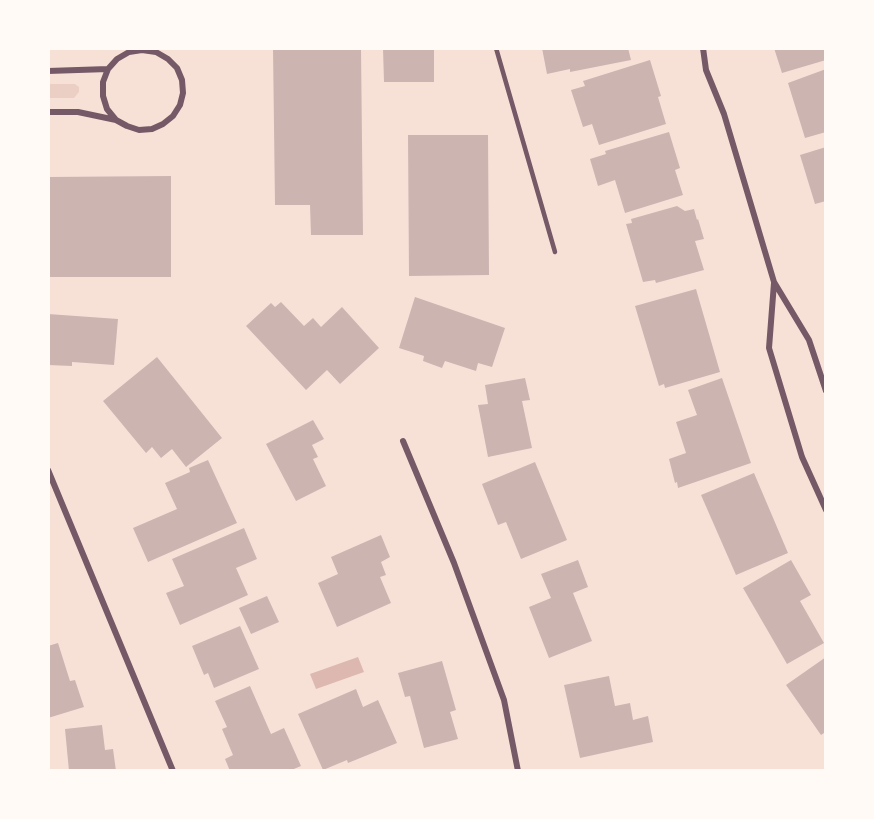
<!DOCTYPE html>
<style>
body{margin:0}
#map{position:relative;width:874px;height:819px;overflow:hidden;background:#f7e1d7;font-family:Merriweather,serif}
canvas{display:block}
.frame{position:absolute;inset:0;border:50px solid #fffaf5;pointer-events:none}
</style>
<div id="map">
<canvas width="874" height="819"></canvas>
<div class="frame"></div>
</div>
<script>
const c = document.querySelector('canvas').getContext('2d');
c.lineJoin = 'round';
function fill(path, color) {
  c.fillStyle = color;
  c.fill(path, 'evenodd');
}
function shape(rows) {
  const path = new Path2D();
  for (const r of rows) {
    path.moveTo(r[0], r[1]);
    for (let i = 2; i < r.length; i += 2) path.lineTo(r[i], r[i + 1]);
  }
  return path;
}
function trace(path, color, width, dash) {
  c.strokeStyle = color;
  c.lineWidth = width;
  c.lineCap = dash ? 'butt' : 'round';
  c.setLineDash(dash || []);
  c.stroke(path);
}
const green = shape([
 [48,84,75,84,79,87,79,92,74,98,48,98]
]);
const water = shape([
 [358,657,364,672,316,689,310,674]
]);
const building = shape([
 [273,48,361,48,363,235,311,235,310,205,275,205],
 [383,48,434,48,434,82,384,82],
 [542,48,628,48,631,60,570,72,570,69,547,74],
 [774,48,826,48,826,60,782,73],
 [650,60,661,96,658,97,666,124,599,145,592,124,583,127,571,90,585,86,583,81],
 [826,69,826,132,805,138,788,83],
 [669,132,680,168,675,170,683,195,625,213,615,180,598,186,590,159,606,154,605,151],
 [408,135,488,135,489,275,409,276],
 [826,147,826,201,815,204,800,155],
 [171,176,171,277,48,277,48,177],
 [677,206,685,211,694,209,697,220,698,219,704,239,695,241,704,270,656,283,655,280,643,282,626,224,632,223,631,219],
 [696,289,720,372,665,388,664,384,659,386,635,306],
 [415,297,505,328,492,367,478,363,476,371,445,361,442,368,423,361,424,356,399,348],
 [281,302,304,326,313,318,321,327,342,307,379,348,340,384,327,370,306,390,246,326,271,303,275,307],
 [48,314,118,319,114,365,72,362,72,366,48,365],
 [157,357,222,438,186,467,172,449,161,458,152,447,146,453,103,401],
 [525,378,530,400,522,401,532,448,488,457,478,405,488,404,485,385],
 [722,378,751,463,678,488,677,482,675,483,669,459,686,453,676,422,697,415,688,390],
 [313,420,324,439,312,445,318,457,313,459,326,486,296,501,266,444],
 [208,460,237,523,148,562,133,528,177,509,165,483,190,472,189,468],
 [535,462,567,540,521,559,506,522,498,525,482,484],
 [754,473,788,553,736,575,701,495],
 [244,528,257,559,236,568,248,595,180,625,166,593,184,586,172,559],
 [381,535,390,557,381,562,386,575,380,577,391,603,337,627,318,583,338,574,331,557],
 [578,560,588,587,573,593,592,641,549,658,529,607,551,598,541,574],
 [791,560,811,595,800,601,824,643,787,664,743,588],
 [267,596,279,622,251,634,239,608],
 [240,626,259,669,214,688,208,673,204,675,192,646],
 [58,643,70,681,75,680,84,707,48,718,48,646],
 [826,657,826,734,824,733,821,735,786,685],
 [442,661,456,710,450,712,458,739,424,748,410,696,405,697,398,673],
 [609,676,615,706,630,703,633,720,648,716,653,742,580,758,564,685],
 [250,686,271,734,284,728,301,766,289,771,230,771,225,759,233,755,222,729,227,727,215,701],
 [356,689,363,707,378,700,397,743,348,763,347,760,323,770,298,714],
 [102,725,105,750,113,749,116,771,69,771,65,729]
]);
const service = shape([
 [496,48,555,252]
]);
const minor = shape([
 [703,48,706,70,724,114,774,282,809,340,826,391],
 [48,71,108,69,117,59,129,52,142,50,156,52,168,59,177,68,182,80,183,93,180,105,173,116,163,124,152,129,139,130,127,126,116,120,107,109,103,96,103,82,108,69],
 [48,112,78,112,116,120],
 [774,283,769,348,802,457,826,510],
 [403,441,454,563,504,700,518,771],
 [48,470,173,771]
]);
fill(green, '#ebcfc5');
fill(water, '#dcb8b0');
fill(building, '#ccb4b1');
trace(service, '#755966', 4.5);
trace(minor, '#755966', 6);
</script>
